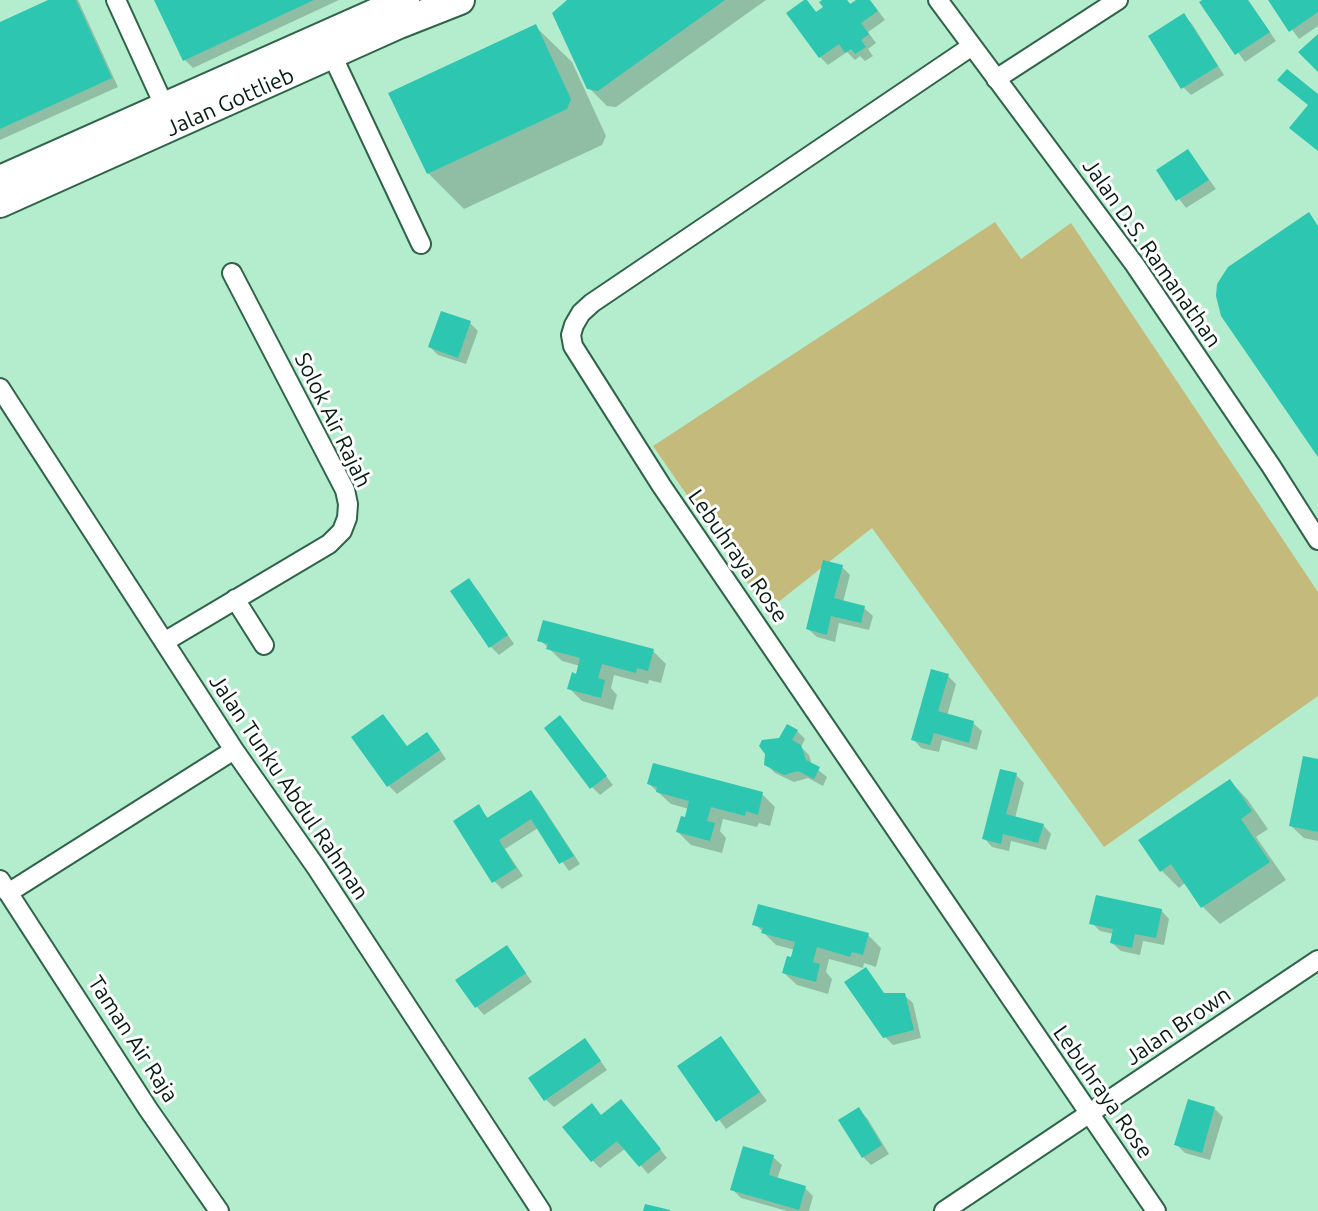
<!DOCTYPE html>
<style>
body{margin:0}
canvas{display:block;background:#b4edcd}
</style>
<canvas width="1318" height="1211"></canvas>
<script>
const c = document.querySelector('canvas').getContext('2d');
c.lineJoin = 'round';
function fill(path, color) {
  c.fillStyle = color;
  c.fill(path, 'evenodd');
}
function shape(rows) {
  const path = new Path2D();
  for (const r of rows) {
    path.moveTo(r[0], r[1]);
    for (let i = 2; i < r.length; i += 2) path.lineTo(r[i], r[i + 1]);
  }
  return path;
}
function trace(path, color, width, dash) {
  c.strokeStyle = color;
  c.lineWidth = width;
  c.lineCap = dash ? 'butt' : 'round';
  c.setLineDash(dash || []);
  c.stroke(path);
}
function drawText(font, color, halo, rows, align = 'center') {
  c.font = font + ' Ubuntu,sans-serif';
  c.lineWidth = 6;
  c.setLineDash([]);
  c.textBaseline = 'middle';
  c.strokeStyle = halo;
  c.fillStyle = color;
  for (const [text, x, y, turn = 0] of rows) {
    c.save();
    c.translate(x, y);
    c.rotate((+turn || 0) * Math.PI / 180);
    c.textAlign = isNaN(turn) ? turn : align;
    if (halo) c.strokeText(text, 0, 0);
    c.fillText(text, 0, 0);
    c.restore();
  }
}
const green = shape([
 [995,222,1021,259,1071,223,1318,592,1318,696,1104,847,872,528,767,611,653,446]
]);
const shadow = shape([
 [53,0,78,0,118,87,0,140,0,24],
 [157,0,339,0,193,68,185,60],
 [570,0,766,0,616,107,607,106,589,88],
 [825,0,847,0,851,5,859,0,869,0,873,4,885,20,868,32,876,43,868,49,873,56,865,61,860,56,855,60,847,52,828,65,820,57,806,1,817,13,825,7],
 [1206,0,1248,0,1276,41,1245,62,1202,3],
 [1270,0,1318,0,1318,26,1299,39],
 [1184,16,1192,24,1224,75,1191,95,1183,87],
 [536,27,572,62,606,136,602,145,464,209,428,173],
 [1188,151,1216,189,1186,208,1158,171],
 [470,323,478,331,466,364,438,355,430,347],
 [842,567,850,575,843,602,864,608,873,616,869,630,839,623,835,642,817,637,808,629],
 [477,589,514,644,499,655,491,647],
 [540,640,653,651,666,664,661,683,649,680,648,684,614,675,611,688,617,695,613,710,582,701,570,689,580,666,562,661],
 [948,676,956,684,947,716,973,723,982,731,977,750,942,740,939,752,921,748,913,739],
 [568,726,613,785,600,795,592,787],
 [797,731,805,739,801,747,809,755,812,765,827,777,823,786,808,778,794,782,775,773,766,764,781,740],
 [435,743,446,759,397,794,389,786,408,748],
 [1318,761,1318,841,1304,838,1291,826],
 [1016,775,1024,783,1015,818,1043,825,1051,834,1046,850,1011,841,1009,851,992,847,984,838],
 [1230,781,1247,799,1268,829,1256,837,1286,880,1220,924,1203,907,1186,882,1179,888,1161,870],
 [649,784,762,794,775,807,770,826,759,823,757,827,723,819,720,831,726,838,722,853,691,845,678,832,689,809,671,804],
 [531,792,539,801,580,864,569,871,538,828,505,849,523,876,502,889,494,881,478,807,489,819],
 [1161,910,1169,919,1164,945,1143,941,1140,955,1121,951,1112,943,1114,934,1100,931,1092,923],
 [755,924,868,935,881,948,876,967,864,963,863,968,829,959,826,972,832,979,828,994,797,985,784,973,795,950,776,945],
 [514,956,532,982,484,1015,476,1006],
 [885,995,904,995,913,1003,921,1038,893,1045,885,1037],
 [721,1039,767,1101,726,1129,680,1067],
 [592,1049,607,1070,554,1107,545,1099],
 [1214,1108,1223,1117,1210,1160,1185,1153,1177,1145],
 [629,1110,667,1158,648,1174,626,1148,600,1168,592,1160,602,1117],
 [859,1110,867,1118,889,1154,871,1165,863,1157],
 [773,1157,782,1165,777,1179,805,1188,813,1196,809,1211,787,1211,741,1198,732,1189]
]);
const building = shape([
 [48,0,76,0,112,78,0,129,0,22],
 [154,0,314,0,183,61],
 [567,0,725,0,598,91,587,89,552,13],
 [804,0,807,0,816,12,823,7,819,2,822,0,847,0,850,4,856,0,870,0,878,11,861,23,869,34,861,40,866,47,855,54,851,49,845,53,839,44,819,58,786,13],
 [1202,0,1248,0,1270,32,1235,55,1199,2],
 [1268,0,1318,0,1318,12,1289,32],
 [1184,13,1218,66,1181,89,1148,36],
 [536,24,571,99,567,109,427,174,388,93],
 [1318,34,1318,72,1298,52],
 [1287,69,1318,94,1318,151,1289,128,1308,105,1277,80],
 [1188,149,1209,180,1176,201,1156,170],
 [1309,212,1318,226,1318,457,1221,316,1216,296,1217,284,1228,267],
 [441,311,471,321,458,358,428,347],
 [823,560,843,565,834,598,865,606,861,623,831,616,827,635,806,629],
 [469,578,508,635,489,648,450,591],
 [543,620,654,649,648,671,637,668,636,673,602,664,598,678,605,680,601,698,567,689,572,672,576,674,580,658,546,649,548,644,537,641],
 [931,669,949,674,938,711,974,721,969,743,934,733,930,745,911,740],
 [383,714,407,746,427,732,440,750,387,787,351,737],
 [560,715,607,776,590,789,544,728],
 [787,724,798,730,792,740,801,745,806,760,820,767,814,779,798,771,784,775,764,765,765,754,759,746,762,740,779,738],
 [1303,756,1318,759,1318,832,1289,826],
 [653,763,763,792,758,815,746,811,745,816,711,807,707,821,715,823,710,841,676,832,681,816,685,817,689,801,656,792,657,787,647,784],
 [1000,769,1017,773,1006,814,1044,824,1038,843,1003,834,1001,844,982,839],
 [1230,779,1252,811,1241,819,1270,862,1201,908,1171,864,1160,872,1138,840],
 [531,790,574,856,559,864,531,819,499,840,516,868,492,883,453,821,479,804,487,818],
 [1096,895,1162,909,1156,938,1135,934,1132,948,1110,943,1113,929,1089,924],
 [758,904,869,933,863,955,852,952,850,957,817,947,813,962,820,964,816,982,782,973,787,956,791,957,795,942,761,933,763,928,752,925],
 [507,945,526,973,475,1008,455,980],
 [866,967,884,993,905,993,914,1030,883,1038,844,982],
 [721,1036,760,1092,716,1122,677,1066],
 [585,1038,601,1061,544,1101,528,1078],
 [621,1099,661,1149,639,1167,617,1141,591,1162,562,1127,592,1103,601,1115],
 [1188,1099,1215,1107,1202,1153,1174,1145],
 [859,1107,882,1145,862,1158,838,1120],
 [743,1146,774,1155,769,1175,806,1186,799,1210,730,1190],
 [645,1204,670,1210,670,1211,643,1211]
]);
const street = shape([
 [116,0,168,114],
 [938,0,1135,265,1271,466,1318,540],
 [972,46,592,303,581,313,574,325,571,335,573,346,661,485,1156,1211],
 [332,55,421,244],
 [996,79,1118,0],
 [0,388,234,750,316,867,541,1211],
 [235,599,264,645],
 [164,642,329,544,342,531,347,518,348,504,345,490,232,273],
 [0,880,148,1109,219,1211],
 [8,893,234,750],
 [944,1211,1318,960]
]);
const primary = shape([
 [0,180,405,0],
 [0,203,399,24,460,0]
]);
const streetNames = [
 ["Jalan Gottlieb",230,102,-24],
 ["Jalan D.S. Ramanathan",1152,253,55],
 ["Solok Air Rajah",333,420,64],
 ["Lebuhraya Rose",738,556,55],
 ["Jalan Tunku Abdul Rahman",289,787,56],
 ["Jalan Brown",1178,1026,-34],
 ["Taman Air Raja",133,1039,57],
 ["Lebuhraya Rose",1103,1092,55]
];
fill(green, '#c4ba7b');
fill(shadow, '#0003');
fill(building, '#2dc6b0');
trace(street, '#2f644a', 22);
trace(primary, '#2f644a', 32);
trace(street, '#fff', 18);
trace(primary, '#fff', 28);
drawText('22px', '#051c11', '#fefefe', streetNames);
</script>
